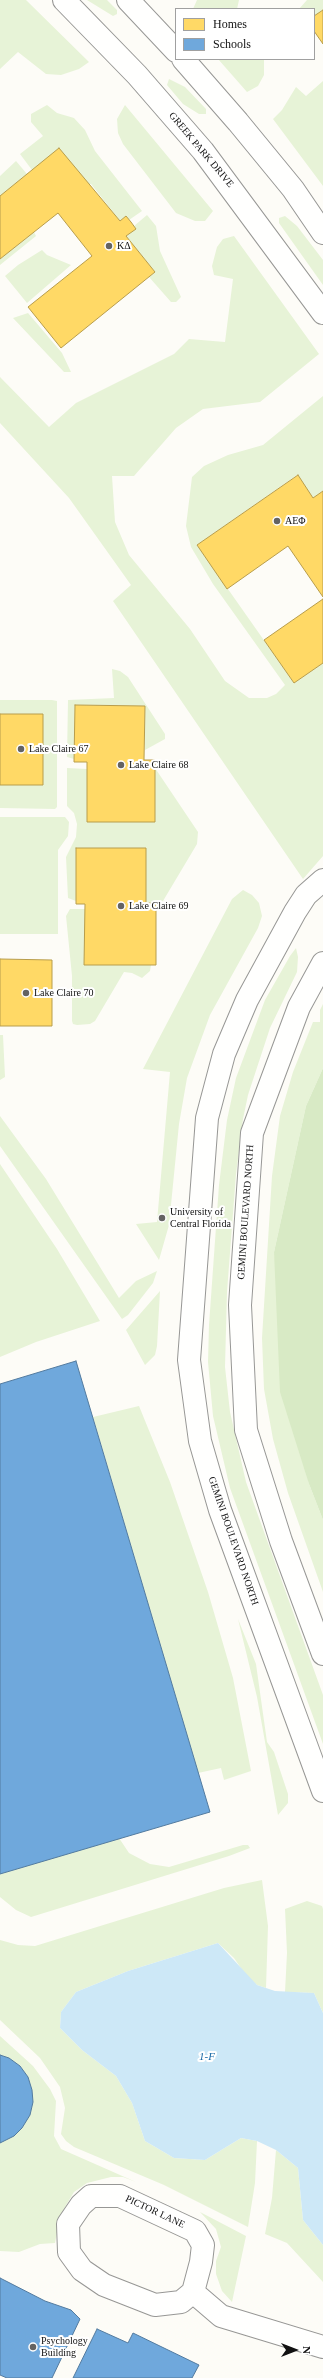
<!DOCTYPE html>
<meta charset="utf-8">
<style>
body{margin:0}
#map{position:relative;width:323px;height:2378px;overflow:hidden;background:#fdfcf7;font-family:Georgia,serif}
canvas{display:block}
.legend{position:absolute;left:175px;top:8px;width:140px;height:52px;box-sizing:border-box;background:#fff;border:1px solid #a0a0a0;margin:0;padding:5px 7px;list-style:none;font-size:12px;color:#111}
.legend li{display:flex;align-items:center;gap:8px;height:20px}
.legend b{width:20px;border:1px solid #a0a0a0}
.north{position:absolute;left:275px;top:2330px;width:40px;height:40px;-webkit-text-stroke:3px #fff;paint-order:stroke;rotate:90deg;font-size:11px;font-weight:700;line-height:16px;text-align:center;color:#111}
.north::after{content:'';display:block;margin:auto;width:14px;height:18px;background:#111;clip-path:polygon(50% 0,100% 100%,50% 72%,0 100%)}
</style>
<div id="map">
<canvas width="323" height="2378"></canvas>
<ul class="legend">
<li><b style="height:11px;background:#ffd966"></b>Homes</li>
<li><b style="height:11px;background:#6fa8dc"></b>Schools</li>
</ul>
<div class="north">N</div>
</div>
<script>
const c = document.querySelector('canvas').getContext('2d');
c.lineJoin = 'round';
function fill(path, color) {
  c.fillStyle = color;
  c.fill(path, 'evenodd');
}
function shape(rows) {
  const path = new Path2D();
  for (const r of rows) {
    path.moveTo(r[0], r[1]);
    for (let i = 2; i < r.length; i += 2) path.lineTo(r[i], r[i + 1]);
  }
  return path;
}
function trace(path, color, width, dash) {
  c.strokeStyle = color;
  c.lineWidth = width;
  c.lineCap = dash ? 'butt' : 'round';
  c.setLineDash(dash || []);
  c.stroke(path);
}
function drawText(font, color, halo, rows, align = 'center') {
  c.font = font + ' Georgia,serif';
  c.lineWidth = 4;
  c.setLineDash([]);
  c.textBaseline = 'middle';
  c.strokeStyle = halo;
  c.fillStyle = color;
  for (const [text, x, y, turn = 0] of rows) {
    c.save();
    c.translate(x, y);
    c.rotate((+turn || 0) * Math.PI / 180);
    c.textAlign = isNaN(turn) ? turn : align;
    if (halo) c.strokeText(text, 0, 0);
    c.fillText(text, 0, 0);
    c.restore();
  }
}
const green = shape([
 [0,0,26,0,89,62,79,69,61,75,46,74,18,52,0,69],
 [87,0,107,0,117,10,117,14,113,16],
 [197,0,239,0,237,9,193,9],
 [307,0,323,0,323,10,314,16,314,9,299,9],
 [218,59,264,59,264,75,258,86,247,92],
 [169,79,185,87,206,109,206,114,199,114,183,104,167,85],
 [323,81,323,186,273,119,282,110,296,87,306,96],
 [47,105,57,113,74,118,85,130,95,151,142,211,129,220,126,216,120,221,91,184,88,185,32,170,20,154,43,136,31,122,31,114],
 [125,105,213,211,205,221,195,221,176,213,123,144,118,133,117,119],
 [16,161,27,174,0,196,0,176],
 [147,215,156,226,160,251,181,297,176,302,171,302,149,277,155,272,126,236,135,229,134,226],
 [285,216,297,226,323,260,323,285,279,223,279,218],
 [34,232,36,236,0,265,0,259],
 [234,236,319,354,260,402,203,409,176,428,134,476,112,476,115,522,129,555,190,629,225,681,249,698,267,698,276,694,285,685,213,584,191,547,186,526,192,477,204,466,228,455,263,445,323,396,323,491,313,498,297,475,197,545,294,683,323,663,323,856,303,879,113,601,131,585,69,498,0,423,0,377,49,427,76,403,174,354,189,339,225,342,233,279,214,275,212,266,217,247,223,239],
 [42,250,47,255,71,265,27,303,5,276,18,265],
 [28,313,62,353,71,372,64,372,13,318],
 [112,669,120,671,128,677,165,734,165,739,145,750,145,706,75,705,74,759,67,757,68,700,114,698],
 [0,700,52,700,57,701,57,807,55,809,0,808,0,785,43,785,43,714,0,714],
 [67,768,87,769,87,822,155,822,155,768,198,832,197,844,163,901,146,903,146,848,76,848,76,901,68,898,66,857,76,837,77,824,74,813,67,806],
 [0,817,65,817,69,822,68,836,58,850,58,934,0,934],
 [243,890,252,895,259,903,262,916,258,928,210,1015,187,1078,179,1124,169,1225,159,1260,136,1224,157,1222,170,1072,143,1069,232,899],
 [70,909,85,909,85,965,151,965,150,971,142,978,132,973,124,972,95,1021,90,1024,77,1025,73,1024,72,1021,72,976,66,916],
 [296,948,298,957,297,972,270,1028,248,1095,243,1119,236,1174,227,1292,225,1367,230,1412,246,1482,323,1695,323,1744,230,1488,213,1416,208,1362,209,1325,219,1185,227,1120,236,1078,265,1000,290,956],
 [323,1004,323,1068,306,1106,274,1252,309,1484,323,1520,323,1592,288,1493,273,1439,264,1389,262,1338,272,1176,280,1116,293,1072,313,1022,320,1022,320,1010],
 [0,1035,3,1035,5,1077,0,1080],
 [0,1116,46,1179,119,1298,136,1281,157,1271,153,1283,128,1315,122,1319,0,1146],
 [0,1164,57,1249,100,1321,36,1342,0,1357],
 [160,1291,157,1346,155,1355,145,1365,126,1330],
 [139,1406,170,1482,208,1592,233,1678,251,1771,224,1780,221,1768,198,1773,93,1417],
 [238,1619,256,1664,267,1742,274,1752,288,1794,288,1803,278,1815,257,1697],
 [119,1838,129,1853,150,1864,169,1867,243,1845,248,1845,250,1848,229,1856,31,1917,16,1910,0,1897,0,1874],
 [262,1880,268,1926,266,1988,257,1985,247,1977,234,1958,218,1943,128,1971,76,1992,61,2012,60,2028,82,2050,116,2076,132,2103,145,2141,174,2158,205,2160,241,2138,257,2141,255,2183,248,2227,164,2185,74,2147,66,2141,61,2134,65,2108,60,2087,40,2058,0,2020,0,1940,18,1945,35,1946,224,1888],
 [307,1901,322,1906,323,1909,323,2013,314,1993,285,1992,287,1953,285,1909],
 [0,2036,33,2066,50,2089,56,2101,54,2136,61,2149,136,2182,123,2177,111,2177,87,2183,74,2192,65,2207,59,2222,55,2243,40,2244,19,2252,0,2251,0,2143,14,2136,22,2128,30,2115,33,2102,32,2090,28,2077,20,2066,9,2058,0,2055],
 [276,2150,298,2168,303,2220,323,2245,323,2282,287,2243,265,2234,272,2198],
 [200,2212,246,2236,232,2302,222,2291,216,2274,216,2261,221,2247,216,2229]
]);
const forest = shape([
 [323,1068,323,1520,309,1484,280,1392,274,1252,306,1106]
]);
const water = shape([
 [218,1943,257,1985,275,1991,314,1993,323,2013,323,2245,303,2220,298,2168,276,2150,257,2141,241,2138,205,2160,174,2158,145,2141,132,2103,116,2076,82,2050,60,2028,61,2012,76,1992,128,1971]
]);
const homes = shape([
 [323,10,323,44,314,31,314,16,323,10],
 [59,148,120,221,126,216,131,222,136,229,126,236,155,272,61,348,28,307,92,256,58,213,0,259,0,196,59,148],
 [298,475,313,498,323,491,323,597,288,546,227,589,197,545,298,475],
 [323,599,323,663,294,683,264,640,323,599],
 [75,705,145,706,144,760,155,760,155,822,87,822,87,762,74,762,75,705],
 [0,714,43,714,43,785,0,785,0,714],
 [76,848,146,848,146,903,156,903,156,965,84,965,85,904,76,904,76,848],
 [0,959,52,960,52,1026,0,1026,0,959]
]);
const schools = shape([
 [76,1361,210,1812,0,1874,0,1384,76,1361],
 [0,2055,9,2058,20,2066,28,2077,32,2090,33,2102,30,2115,22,2128,14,2136,0,2143,0,2055],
 [0,2278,45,2301,71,2310,80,2319,52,2378,7,2378,0,2375,0,2278],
 [97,2329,128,2343,133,2333,199,2365,192,2378,73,2378,97,2329]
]);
const minor = shape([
 [64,0,137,75,203,151,323,313],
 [128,0,176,51],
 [183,59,238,122,293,189,323,233],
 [323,880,306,895,295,912,247,1000,224,1054,207,1118,189,1360,200,1441,220,1510,323,1791],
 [323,963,299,1007,252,1133,240,1305,246,1430,281,1541,323,1654],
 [91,2196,120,2196,195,2231,203,2245,201,2262,193,2292,181,2302,155,2305,104,2285,82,2270,69,2252,68,2224,81,2205,91,2196],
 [193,2292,221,2316,323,2347]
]);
const markers = [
 [109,246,4,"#646362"],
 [277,521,4,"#646362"],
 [21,749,4,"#646362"],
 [121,765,4,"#646362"],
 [121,906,4,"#646362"],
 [26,993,4,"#646362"],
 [162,1218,4,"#646362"],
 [33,2347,4,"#646362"]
];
const streetNames = [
 ["GREEK PARK DRIVE",201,150,50],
 ["GEMINI BOULEVARD NORTH",246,1212,-86],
 ["GEMINI BOULEVARD NORTH",233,1541,71],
 ["PICTOR LANE",155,2212,25]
];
const poiNames = [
 ["ΚΔ",117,246],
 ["AEΦ",285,521],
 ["Lake Claire 67",29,749],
 ["Lake Claire 68",129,765],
 ["Lake Claire 69",129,906],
 ["Lake Claire 70",34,993],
 ["University of",170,1212],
 ["Central Florida",170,1224],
 ["Psychology",41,2341],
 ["Building",41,2353]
];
const waterNames = [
 ["1-F",207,2057]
];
fill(green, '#e7f3d7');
fill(forest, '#d8eac5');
fill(water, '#cde8f7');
fill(homes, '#ffd966');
trace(homes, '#b89d4c', 1);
fill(schools, '#6fa8dc');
trace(schools, '#537b9f', 1);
trace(minor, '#979795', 24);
trace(minor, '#fffffe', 22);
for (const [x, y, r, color] of markers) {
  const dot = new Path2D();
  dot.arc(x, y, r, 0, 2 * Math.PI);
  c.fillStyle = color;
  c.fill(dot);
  trace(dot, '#fff', 1.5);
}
drawText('10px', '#111', '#fff', streetNames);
drawText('10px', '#111', '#fff', poiNames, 'left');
drawText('italic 11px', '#1768a6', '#fff', waterNames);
</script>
